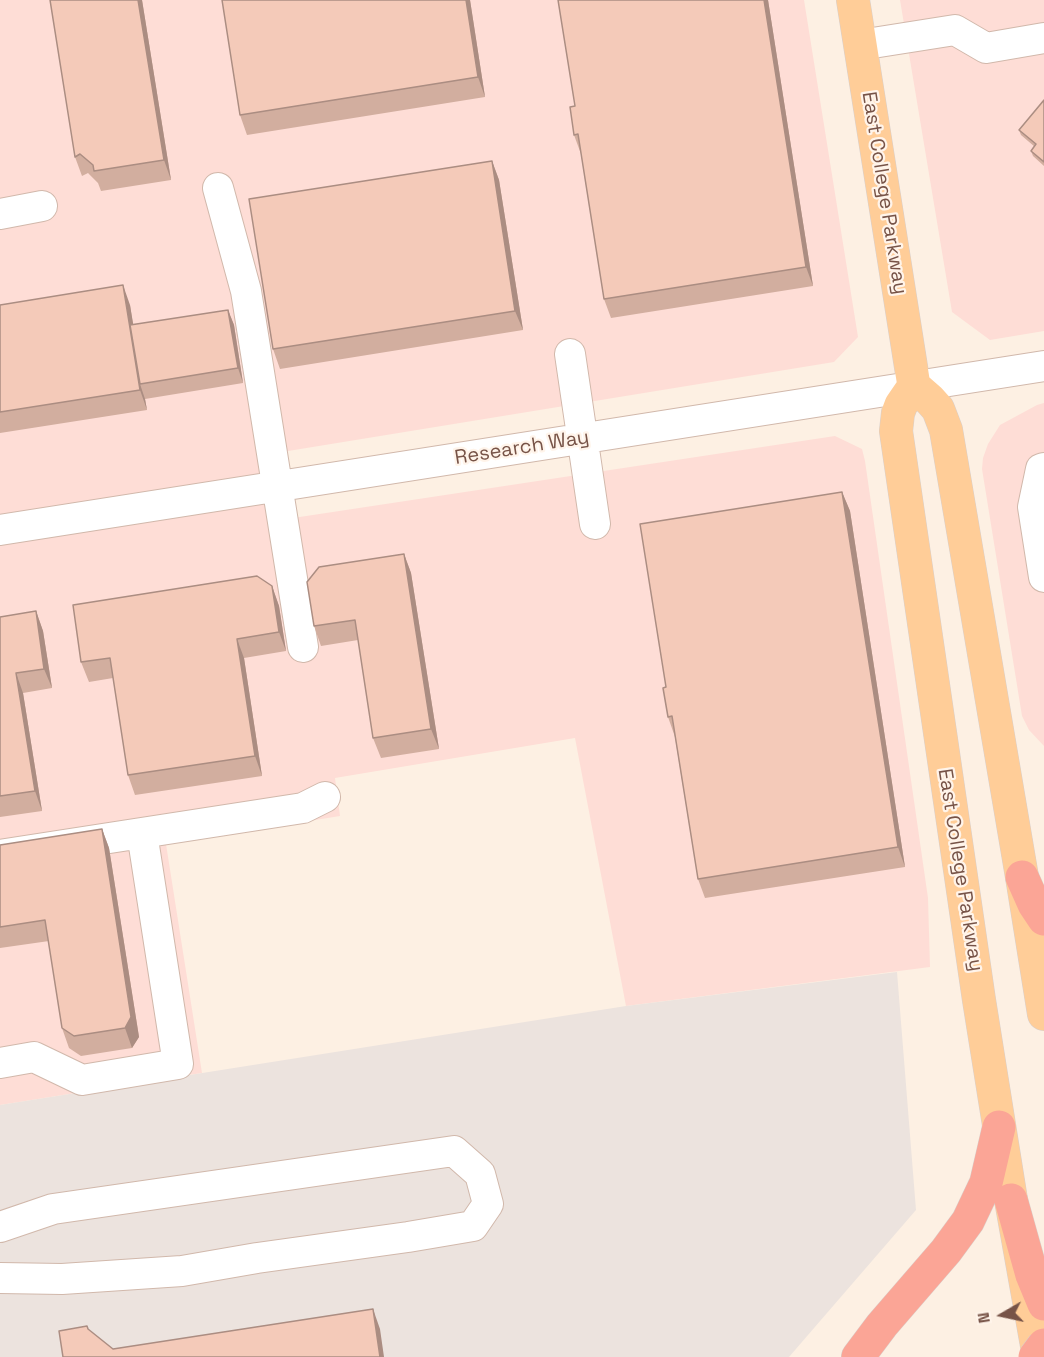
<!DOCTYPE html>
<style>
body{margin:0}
#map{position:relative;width:1044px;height:1357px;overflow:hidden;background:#fdf0e3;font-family:"Space Grotesk",sans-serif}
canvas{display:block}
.north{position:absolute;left:972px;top:1285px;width:60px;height:60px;-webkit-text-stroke:4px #fff4ea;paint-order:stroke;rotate:261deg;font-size:16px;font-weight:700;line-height:24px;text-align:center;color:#775347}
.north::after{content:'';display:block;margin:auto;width:21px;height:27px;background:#775347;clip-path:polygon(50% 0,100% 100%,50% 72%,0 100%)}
</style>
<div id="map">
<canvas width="1044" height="1357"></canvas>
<div class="north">N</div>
</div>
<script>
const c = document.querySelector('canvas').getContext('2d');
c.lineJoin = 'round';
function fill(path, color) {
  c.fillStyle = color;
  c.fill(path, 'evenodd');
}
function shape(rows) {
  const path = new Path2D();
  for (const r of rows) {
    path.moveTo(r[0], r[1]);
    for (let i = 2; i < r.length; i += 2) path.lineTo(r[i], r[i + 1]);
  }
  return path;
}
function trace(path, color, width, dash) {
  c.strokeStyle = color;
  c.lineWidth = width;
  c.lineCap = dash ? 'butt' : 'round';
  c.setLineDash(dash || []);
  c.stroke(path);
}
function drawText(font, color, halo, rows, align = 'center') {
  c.font = font + ' "Space Grotesk",sans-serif';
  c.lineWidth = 4.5;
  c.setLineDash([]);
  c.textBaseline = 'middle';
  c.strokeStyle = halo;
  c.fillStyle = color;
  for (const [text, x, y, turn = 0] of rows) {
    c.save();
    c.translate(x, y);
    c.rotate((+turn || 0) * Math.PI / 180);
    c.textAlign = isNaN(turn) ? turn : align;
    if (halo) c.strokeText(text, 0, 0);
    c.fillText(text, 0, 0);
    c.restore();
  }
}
const commercial = shape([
 [0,0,804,0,858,337,834,362,282,452,293,518,835,436,862,449,865,461,928,898,930,967,626,1006,575,738,335,778,340,816,166,844,202,1073,0,1105],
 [900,0,1044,0,1044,331,990,340,952,312],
 [1044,403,1044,746,1029,730,1022,716,982,469,983,458,988,444,1000,425,1037,405]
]);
const industrial = shape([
 [897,972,916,1210,789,1357,0,1357,0,1105,626,1006]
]);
const minor = shape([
 [860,45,955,30,986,48,1044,38],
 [218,188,246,291,303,647],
 [0,214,42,206],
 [570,354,595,524],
 [1044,468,1041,469,1033,507,1044,577],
 [0,530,1044,366],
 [0,855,303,808,325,797],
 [0,1063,34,1057,82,1080,178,1064,142,833],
 [0,1227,53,1209,454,1151,480,1174,488,1204,473,1226,408,1237,257,1258,182,1271,62,1279,0,1278]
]);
const major = shape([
 [853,0,914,386,930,400,938,409,946,430,1022,877,1044,1014],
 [914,386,901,405,898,413,896,431,979,1000,1011,1200,1039,1357]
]);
const highway = shape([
 [1022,877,1034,904,1044,919],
 [1011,1200,1032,1275,1044,1304],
 [858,1357,882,1325,946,1251,968,1221,986,1183,999,1127]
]);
const highwayBridge = shape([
 [1035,1357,1044,1345]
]);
const wall = shape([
 [50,0,142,0,171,180,101,191,98,183,88,173,82,176,75,157],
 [470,0,485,97,247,135,240,115],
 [558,0,768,0,813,286,611,318,604,299,581,154,574,135,575,106],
 [1044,100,1044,166,1033,156,1031,151,1035,147,1021,135,1019,130],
 [492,161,499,180,523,330,280,369,273,349],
 [0,305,130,305,133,325,228,310,234,325,243,383,145,399,147,410,0,433],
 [842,492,850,511,905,867,705,898,698,879,675,737,668,717,666,687],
 [404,554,411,573,439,749,381,758,373,738,358,640,321,646,314,626],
 [272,586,279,606,286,651,244,658,262,776,135,795,128,775,113,678,89,682,81,662],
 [36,611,43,631,52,688,23,693,42,811,0,817,0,617],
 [102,829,109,848,139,1037,132,1048,81,1056,69,1048,62,1028,49,941,0,948,0,845]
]);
const shadedWall = shape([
 [138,0,142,0,171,180,164,160],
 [466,0,470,0,485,97,478,77],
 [764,0,768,0,813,286,806,267],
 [492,161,499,180,523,330,515,311],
 [123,285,130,305,143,383,140,384,145,399,147,410,140,390],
 [228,310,234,325,243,383,238,368],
 [842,492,850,511,905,867,898,847],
 [404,554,411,573,439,749,431,729],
 [272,586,279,606,286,651,279,632],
 [36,611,43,631,52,688,44,669],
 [237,639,244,658,262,776,255,756],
 [16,673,23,693,42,811,35,791],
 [102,829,109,848,139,1037,132,1048,125,1028],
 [373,1309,380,1329,384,1357,380,1357]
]);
const building = shape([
 [50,0,138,0,164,160,94,171,93,165,80,154,75,157,50,0],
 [222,0,466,0,478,77,240,115,222,0],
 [558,0,764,0,806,267,604,299,578,134,574,135,570,107,575,106,558,0],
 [1044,100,1044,162,1031,151,1036,144,1019,130,1044,100],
 [492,161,515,311,273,349,249,199,492,161],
 [123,285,140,390,0,412,0,305,123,285],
 [228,310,238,368,140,384,130,325,228,310],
 [842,492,898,847,698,879,672,716,668,717,663,688,666,687,640,524,842,492],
 [404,554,431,729,373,738,355,620,314,626,307,582,319,567,404,554],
 [257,576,272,586,279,632,237,639,255,756,128,775,110,658,81,662,73,605,257,576],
 [36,611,44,669,16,673,35,791,0,796,0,617,36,611],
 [102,829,131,1017,125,1028,74,1036,62,1028,45,920,0,927,0,845,102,829],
 [373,1309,380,1357,63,1357,59,1331,87,1326,88,1329,113,1349,373,1309]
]);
const streetNames = [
 ["East College Parkway",884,193,81],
 ["Research Way",522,448,-9],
 ["East College Parkway",960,870,81]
];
fill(commercial, '#feddd6');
fill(industrial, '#ece3de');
trace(minor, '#d1b8ab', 32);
trace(major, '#d9cfcb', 34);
trace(highway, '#d9cfcb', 34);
trace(minor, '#fff', 30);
trace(major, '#ffcd98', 33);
trace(highway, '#fba596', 33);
trace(highwayBridge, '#d9cfcb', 34, []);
trace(highwayBridge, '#fba596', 33);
fill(wall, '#d2ae9f');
fill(shadedWall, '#ab8d82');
fill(building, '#f4cab9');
trace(building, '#ab8d82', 1.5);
drawText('20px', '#775347', '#fff4ea', streetNames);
</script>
